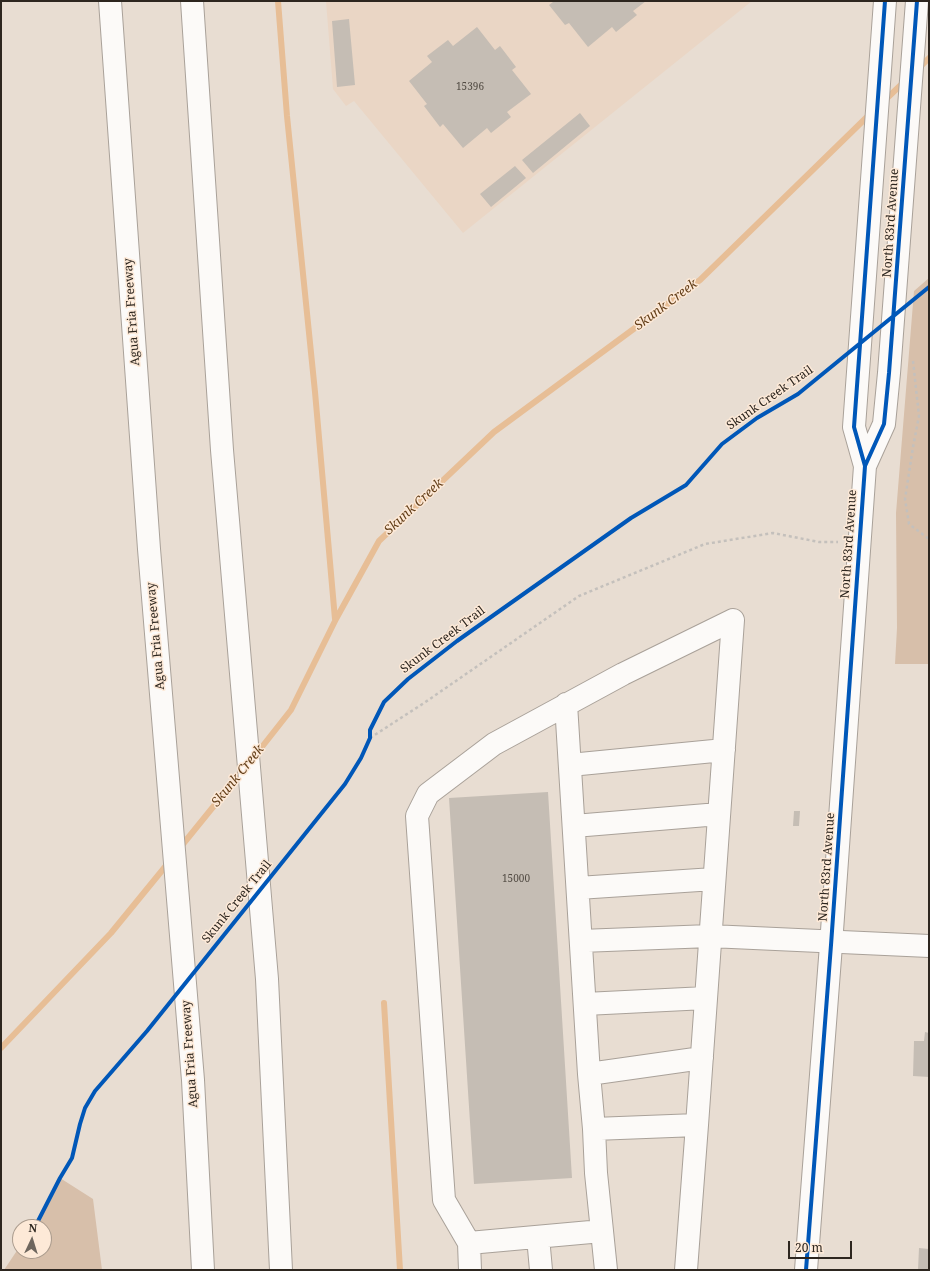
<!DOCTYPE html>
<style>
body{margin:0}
#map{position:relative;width:930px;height:1271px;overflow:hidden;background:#e8ddd2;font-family:"Noto Serif",serif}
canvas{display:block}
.frame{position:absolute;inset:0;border:2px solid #2d261f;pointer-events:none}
.north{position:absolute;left:12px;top:1219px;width:40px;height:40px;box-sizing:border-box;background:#fde9d7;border:1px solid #aa9b8d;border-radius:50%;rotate:4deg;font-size:11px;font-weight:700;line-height:16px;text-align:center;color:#2d261f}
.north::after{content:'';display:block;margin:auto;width:14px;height:18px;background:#6e665e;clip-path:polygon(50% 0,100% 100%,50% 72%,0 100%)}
.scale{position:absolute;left:788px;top:1241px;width:64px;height:18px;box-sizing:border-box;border:2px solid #2d261f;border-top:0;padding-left:5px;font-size:12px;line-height:14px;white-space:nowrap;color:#2d261f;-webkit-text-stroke:3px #fde9d7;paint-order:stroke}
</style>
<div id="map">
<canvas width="930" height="1271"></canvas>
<div class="frame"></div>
<div class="north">N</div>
<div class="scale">20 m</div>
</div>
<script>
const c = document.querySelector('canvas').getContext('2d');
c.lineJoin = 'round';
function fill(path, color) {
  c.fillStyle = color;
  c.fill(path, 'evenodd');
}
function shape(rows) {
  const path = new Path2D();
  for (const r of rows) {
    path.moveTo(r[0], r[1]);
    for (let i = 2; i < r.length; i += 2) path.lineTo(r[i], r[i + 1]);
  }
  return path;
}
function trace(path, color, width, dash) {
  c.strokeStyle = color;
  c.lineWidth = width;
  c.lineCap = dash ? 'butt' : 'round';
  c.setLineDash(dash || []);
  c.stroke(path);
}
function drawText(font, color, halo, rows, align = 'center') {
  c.font = font + ' "Noto Serif",serif';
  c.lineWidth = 3;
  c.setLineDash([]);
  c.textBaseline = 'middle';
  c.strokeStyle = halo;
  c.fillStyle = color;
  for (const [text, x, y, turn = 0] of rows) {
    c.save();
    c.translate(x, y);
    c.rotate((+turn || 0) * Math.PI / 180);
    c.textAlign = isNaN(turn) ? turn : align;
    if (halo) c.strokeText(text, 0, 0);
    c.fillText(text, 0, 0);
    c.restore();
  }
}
const built = shape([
 [326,1,752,1,463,233,354,101,346,106,333,89]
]);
const green = shape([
 [929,278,929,664,895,664,897,628,896,513,914,291],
 [60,1178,93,1199,102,1270,4,1270,20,1246,20,1251,44,1251,44,1227,34,1227,38,1221]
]);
const stream = shape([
 [278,1,287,116,315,392,335,619],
 [919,68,929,58],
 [884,101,905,81],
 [254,757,291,710,336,619,379,541,494,432,700,280,870,114],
 [179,849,243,770],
 [384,1003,400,1270],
 [1,1048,111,933,169,862]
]);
const building = shape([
 [552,1,646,1,633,11,637,15,616,32,612,27,588,47,569,23,565,25,549,5,553,2],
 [349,19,355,85,337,87,332,21],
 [477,27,495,50,500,46,516,67,512,70,531,94,507,112,511,117,491,133,487,128,463,148,443,124,440,127,424,106,427,104,409,81,432,62,427,56,448,40,453,46],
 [580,113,590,126,533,173,522,160],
 [515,166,526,178,491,207,480,194],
 [548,792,572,1178,474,1184,449,798],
 [794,811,800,811,799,826,793,826],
 [925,1032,929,1033,929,1077,913,1076,914,1041,924,1041],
 [919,1248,929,1249,929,1270,918,1270]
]);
const path = shape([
 [913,361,919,416,913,447,905,499,909,524,929,539],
 [370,738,424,703,579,596,705,544,773,533,819,542,838,542]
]);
const minor = shape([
 [566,704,589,1074,702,1058],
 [570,765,724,750],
 [574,826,719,814],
 [578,888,714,879],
 [581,941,710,936,929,946],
 [585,1004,706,998],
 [589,1074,594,1129],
 [602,1231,596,1173,594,1129,697,1125,686,1270],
 [538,1237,541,1270],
 [469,1243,444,1200,417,816,428,794,494,744,623,674,733,620,697,1125],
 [470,1270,469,1243,602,1231,606,1270]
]);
const major = shape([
 [865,466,854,427,885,1],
 [806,1270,831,945,865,466,884,424,889,373,917,1]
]);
const highway = shape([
 [110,1,149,549,193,1080,203,1270],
 [192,1,222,450,267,979,281,1270]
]);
const cycleway = shape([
 [865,466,854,427,885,1],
 [34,1227,38,1221,60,1178,72,1158,80,1124,85,1108,95,1091,147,1031,345,784,361,758,370,738,370,730,384,702,408,679,457,641,631,518,686,485,722,444,757,418,798,394,929,287],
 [806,1270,831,945,865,466,884,424,889,373,917,1]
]);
const numberNames = [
 ["15396",470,87],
 ["15000",516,879]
];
const streetNames = [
 ["North 83rd Avenue",891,223,-86],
 ["Agua Fria Freeway",132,312,-94],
 ["Skunk Creek Trail",770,398,-35],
 ["North 83rd Avenue",849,544,-86],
 ["Agua Fria Freeway",156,636,-95],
 ["Skunk Creek Trail",443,640,-37],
 ["North 83rd Avenue",827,867,-86],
 ["Skunk Creek Trail",237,902,-51],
 ["Agua Fria Freeway",190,1054,-94]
];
const waterNames = [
 ["Skunk Creek",666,305,-37],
 ["Skunk Creek",414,507,-43],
 ["Skunk Creek",238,776,-51]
];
fill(built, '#ead6c5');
fill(green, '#d7bfaa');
trace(stream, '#e7be96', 6);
fill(building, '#c5bdb4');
trace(minor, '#a9a199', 24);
trace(major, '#a9a199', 24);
trace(highway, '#a9a199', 24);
trace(path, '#c4c0bc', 2.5, [3, 3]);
trace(minor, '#fcfaf8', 22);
trace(major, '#fcfaf8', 22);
trace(highway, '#fcfaf8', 22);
trace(cycleway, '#0057b8', 4);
drawText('10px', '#534c44', null, numberNames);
drawText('12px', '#2d261f', '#fde9d7', streetNames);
drawText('italic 13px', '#633e18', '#fde9d7', waterNames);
</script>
